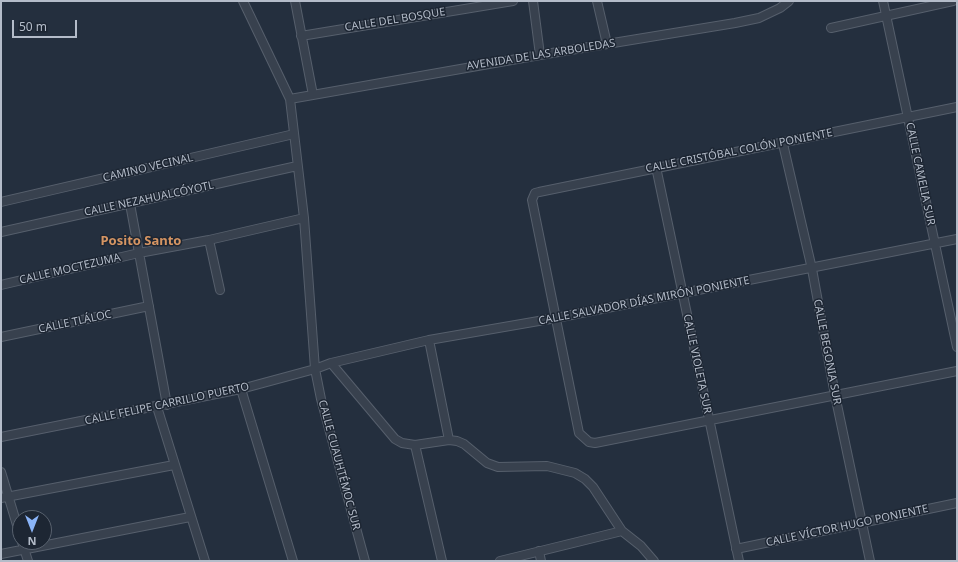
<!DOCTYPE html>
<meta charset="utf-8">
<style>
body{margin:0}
#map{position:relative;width:958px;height:562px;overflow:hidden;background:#242f3e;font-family:"Noto Sans",sans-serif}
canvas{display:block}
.frame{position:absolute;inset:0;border:2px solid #b4bcc9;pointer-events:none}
.north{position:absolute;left:12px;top:510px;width:40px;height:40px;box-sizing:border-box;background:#1d2633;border:1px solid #59626f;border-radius:50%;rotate:180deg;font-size:11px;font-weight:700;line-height:16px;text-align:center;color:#b4bcc9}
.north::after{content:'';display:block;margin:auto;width:14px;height:18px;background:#8ab4f8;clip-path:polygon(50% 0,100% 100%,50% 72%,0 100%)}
.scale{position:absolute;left:12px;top:20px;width:65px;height:18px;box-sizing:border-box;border:2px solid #b4bcc9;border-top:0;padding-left:5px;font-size:12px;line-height:14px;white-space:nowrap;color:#b4bcc9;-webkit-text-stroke:3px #1d2633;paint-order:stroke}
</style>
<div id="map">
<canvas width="958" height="562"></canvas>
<div class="frame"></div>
<div class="north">N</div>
<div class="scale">50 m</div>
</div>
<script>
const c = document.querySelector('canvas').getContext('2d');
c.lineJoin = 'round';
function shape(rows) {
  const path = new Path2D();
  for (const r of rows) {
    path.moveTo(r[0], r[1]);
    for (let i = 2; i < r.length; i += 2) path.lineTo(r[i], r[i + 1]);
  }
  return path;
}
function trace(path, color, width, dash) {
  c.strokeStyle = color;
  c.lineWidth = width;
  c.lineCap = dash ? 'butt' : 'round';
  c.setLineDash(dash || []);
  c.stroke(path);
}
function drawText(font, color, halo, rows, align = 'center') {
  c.font = font + ' "Noto Sans",sans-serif';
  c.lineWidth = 3;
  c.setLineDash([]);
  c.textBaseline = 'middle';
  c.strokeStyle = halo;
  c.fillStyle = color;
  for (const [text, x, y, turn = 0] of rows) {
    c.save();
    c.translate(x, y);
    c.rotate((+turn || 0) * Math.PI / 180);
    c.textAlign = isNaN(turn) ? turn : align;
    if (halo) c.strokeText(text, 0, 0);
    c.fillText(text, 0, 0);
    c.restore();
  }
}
const minor = shape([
 [243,1,290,99,304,218,315,369,321,399,365,561],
 [295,1,313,95],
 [533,1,540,55],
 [597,1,607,44],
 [883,1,957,347],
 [831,28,953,1],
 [301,36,513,1],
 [290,99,540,55,735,23,759,18,780,8,789,1],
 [957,107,539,192,535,193,532,200,579,433,589,442,595,443,957,371],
 [783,144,812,269,835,395,870,561],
 [656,167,739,561],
 [1,202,294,134],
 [130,204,167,405],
 [1,232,297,166],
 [209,240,220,290],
 [1,285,139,253,209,240,304,218],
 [1,337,149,306],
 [429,340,449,440],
 [331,363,395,439,402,443,415,445,449,440,457,441,464,444,487,463,498,467,547,466,575,473,585,479,593,487,622,531,641,546,654,561],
 [241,389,293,561],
 [157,407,205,561],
 [1,437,241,389,315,369,331,363,429,340,556,318,957,239],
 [415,445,442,561],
 [1,472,20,535],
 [1,498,174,465],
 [22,542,28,561],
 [736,549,957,503],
 [539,551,541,561],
 [1,554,190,517],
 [500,561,622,531]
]);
const streetNames = [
 ["CALLE DEL BOSQUE",395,20,-9],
 ["AVENIDA DE LAS ARBOLEDAS",541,55,-9],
 ["CALLE CRISTÓBAL COLÓN PONIENTE",739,151,-11],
 ["CAMINO VECINAL",148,168,-13],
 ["CALLE CAMELIA SUR",920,174,78],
 ["CALLE NEZAHUALCÓYOTL",149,199,-12],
 ["CALLE MOCTEZUMA",70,269,-13],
 ["CALLE SALVADOR DÍAS MIRÓN PONIENTE",644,301,-11],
 ["CALLE TLÁLOC",75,322,-12],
 ["CALLE BEGONIA SUR",827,352,79],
 ["CALLE VIOLETA SUR",697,364,78],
 ["CALLE FELIPE CARRILLO PUERTO",167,404,-12],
 ["CALLE CUAUHTÉMOC SUR",339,465,75],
 ["CALLE VÍCTOR HUGO PONIENTE",847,526,-12]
];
const quarterNames = [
 ["Posito Santo",141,241]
];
trace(minor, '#565f6c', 10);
trace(minor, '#38414e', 8);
drawText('11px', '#b4bcc9', '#1d2633', streetNames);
drawText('bold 13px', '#d59563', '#1d2633', quarterNames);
</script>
